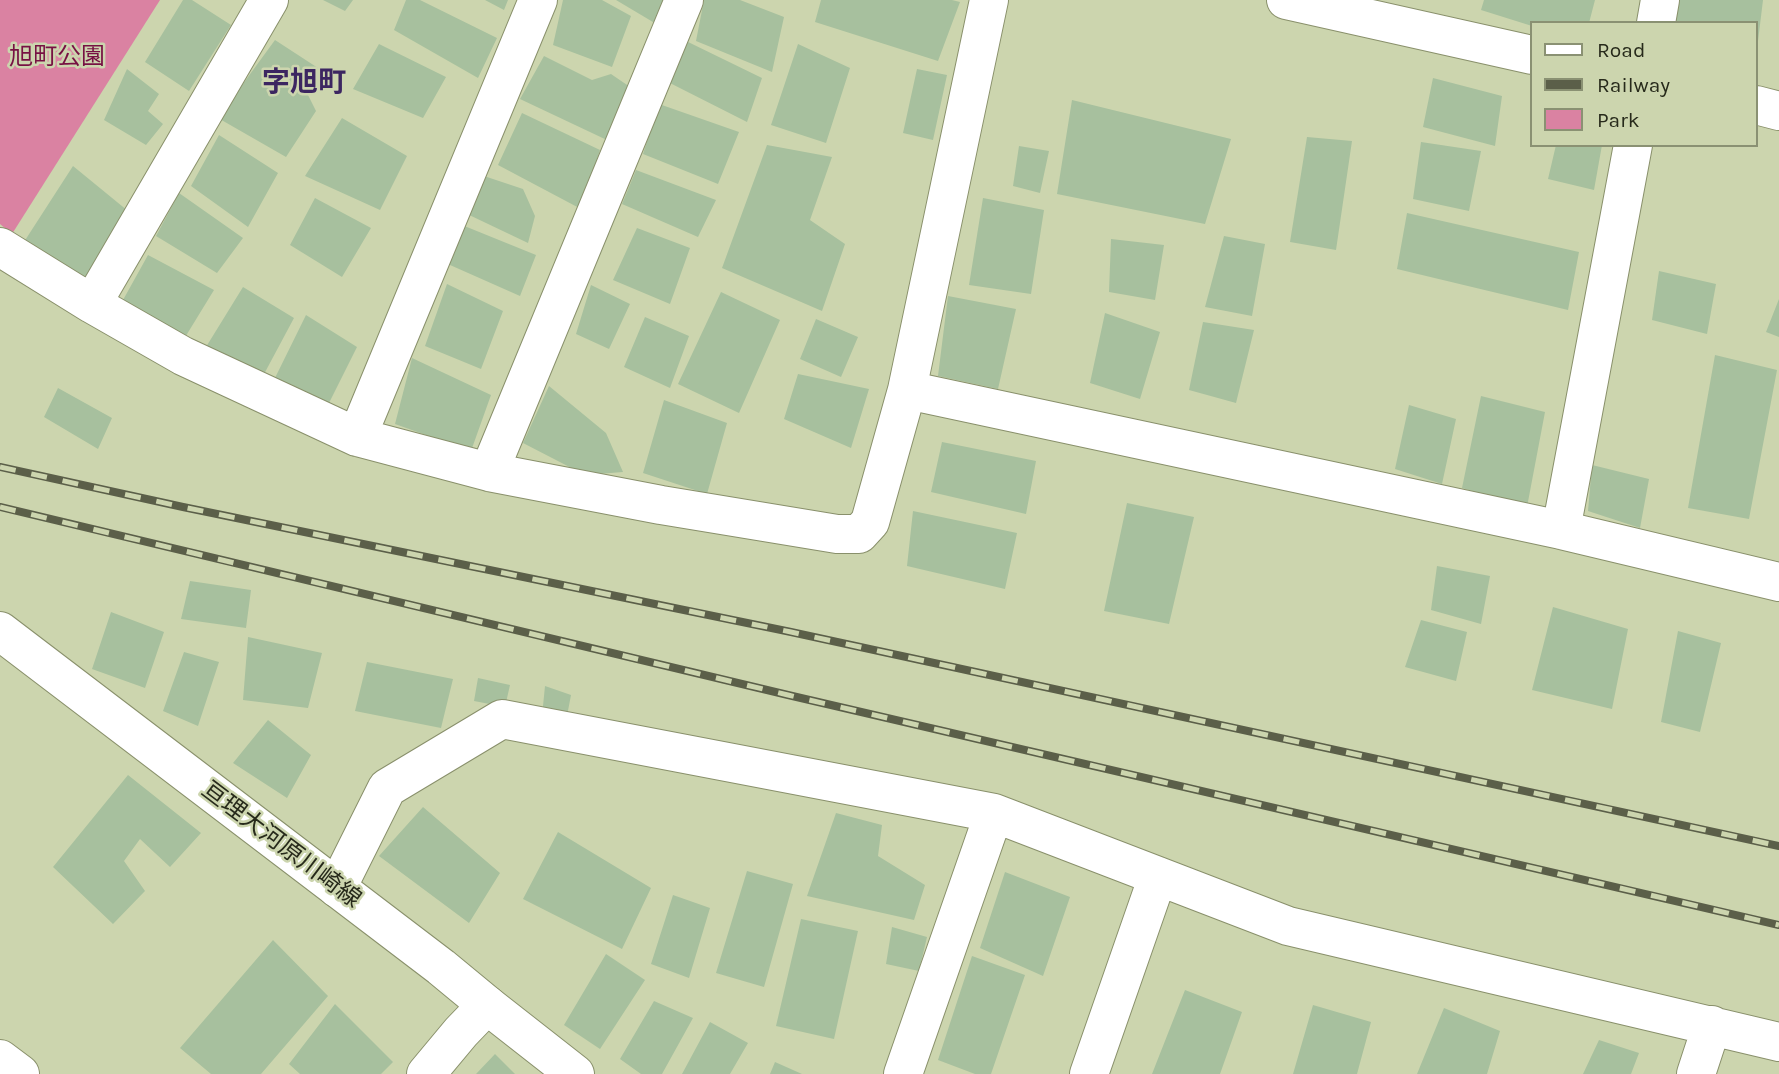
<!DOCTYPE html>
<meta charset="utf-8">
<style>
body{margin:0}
#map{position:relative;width:1779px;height:1074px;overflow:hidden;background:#ccd5ae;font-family:Karla,sans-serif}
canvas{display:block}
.legend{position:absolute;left:1530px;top:21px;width:228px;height:126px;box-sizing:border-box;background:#ccd5ae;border:2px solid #8a9173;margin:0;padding:9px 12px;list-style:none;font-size:21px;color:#272a1b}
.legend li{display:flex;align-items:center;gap:14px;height:35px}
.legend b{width:35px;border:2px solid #8a9173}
</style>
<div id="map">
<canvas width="1779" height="1074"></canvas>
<ul class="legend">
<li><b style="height:9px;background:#fff"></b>Road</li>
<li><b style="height:9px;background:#5b5f49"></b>Railway</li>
<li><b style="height:19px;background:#da82a2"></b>Park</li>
</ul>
</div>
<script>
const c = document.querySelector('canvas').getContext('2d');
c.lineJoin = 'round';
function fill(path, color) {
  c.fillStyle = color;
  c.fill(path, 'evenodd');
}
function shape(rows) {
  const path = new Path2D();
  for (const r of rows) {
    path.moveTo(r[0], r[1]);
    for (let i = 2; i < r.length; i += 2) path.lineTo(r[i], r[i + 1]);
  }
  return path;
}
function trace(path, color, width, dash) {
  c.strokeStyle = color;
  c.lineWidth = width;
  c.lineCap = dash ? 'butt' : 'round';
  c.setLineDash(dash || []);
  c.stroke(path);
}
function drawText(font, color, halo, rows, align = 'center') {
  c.font = font + ' Karla,"Noto Sans JP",sans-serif';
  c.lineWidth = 5;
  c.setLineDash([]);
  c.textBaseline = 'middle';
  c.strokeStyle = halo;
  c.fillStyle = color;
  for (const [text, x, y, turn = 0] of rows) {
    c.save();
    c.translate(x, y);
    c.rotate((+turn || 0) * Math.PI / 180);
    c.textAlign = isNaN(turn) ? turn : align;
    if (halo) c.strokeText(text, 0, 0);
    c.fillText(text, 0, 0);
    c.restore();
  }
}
const green = shape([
 [0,0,160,0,12,234,0,224]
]);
const building = shape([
 [183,0,192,0,231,25,189,91,145,62],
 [323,0,353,0,345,11],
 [406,0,420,0,497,38,478,78,394,30],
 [485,0,508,0,504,10],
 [563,0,602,0,631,16,612,67,553,45],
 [616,0,668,0,658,25],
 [704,0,740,0,784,17,772,72,696,41],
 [821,0,952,0,960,2,938,61,815,22],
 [1484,0,1595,0,1589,23,1532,23,1532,26,1481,10],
 [1677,0,1763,0,1758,41,1756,40,1756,23,1673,23],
 [275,40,318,68,307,93,316,111,286,157,218,118],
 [684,40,762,78,747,122,664,80],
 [379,44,446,77,423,118,353,89],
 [798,44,850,68,826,143,771,125],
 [544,56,592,80,611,74,630,87,609,141,520,99],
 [127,69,159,94,148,111,163,124,146,145,104,120],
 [917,69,947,75,933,140,903,133],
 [1433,78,1502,96,1495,146,1423,127],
 [1072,100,1231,139,1205,224,1057,194],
 [659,104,739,132,718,184,643,154],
 [522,113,600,150,581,209,498,165],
 [342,118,407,156,380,210,305,176],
 [219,135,278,173,248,227,191,186],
 [1307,137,1352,141,1336,250,1290,242],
 [1421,142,1481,151,1469,211,1413,199],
 [767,145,832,157,810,220,845,244,822,311,722,268],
 [1556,145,1602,145,1594,190,1548,179],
 [1019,146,1049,151,1040,193,1013,186],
 [73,166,128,211,85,281,22,245],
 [636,170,716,200,698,237,622,204],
 [478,174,523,189,535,216,528,243,465,213],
 [179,193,243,238,217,273,156,236],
 [315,198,371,228,342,277,290,245],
 [983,198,1044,210,1031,294,969,285],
 [1407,213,1579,252,1568,310,1397,269],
 [457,223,536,255,520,296,441,261],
 [637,228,690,248,670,304,613,280],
 [1224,236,1265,244,1252,316,1205,307],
 [1111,239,1164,245,1155,300,1109,292],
 [148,255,214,290,184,339,123,300],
 [1659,271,1716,284,1707,334,1652,320],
 [447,284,503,311,481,369,425,346],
 [591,285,630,304,609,349,576,334],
 [243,287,294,318,263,376,206,347],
 [721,292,780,320,739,413,678,384],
 [948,296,1016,309,998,389,938,376],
 [1779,299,1779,337,1766,332],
 [1105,313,1160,332,1140,399,1090,383],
 [306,315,357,347,327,407,274,380],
 [645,317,689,336,670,388,624,367],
 [816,319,858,337,841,377,800,359],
 [1203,322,1254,330,1236,403,1189,390],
 [1715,355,1777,370,1749,519,1688,508],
 [412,358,491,395,471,451,395,424],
 [798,374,869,389,851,448,784,419],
 [549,386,606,433,623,472,585,475,523,443],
 [58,388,112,418,98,449,44,417],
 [1481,396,1545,412,1527,507,1462,488],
 [664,400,727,423,707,494,643,473],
 [1409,405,1456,419,1442,484,1395,469],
 [942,442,1036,461,1026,514,931,492],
 [1592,465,1649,479,1640,528,1588,511],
 [1127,503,1194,517,1169,624,1104,611],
 [913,511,1017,533,1005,589,907,566],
 [1437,566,1490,576,1481,624,1431,610],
 [190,581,251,590,246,628,181,619],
 [1553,607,1628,629,1612,709,1532,690],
 [111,612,164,632,145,688,92,669],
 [1421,620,1467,632,1456,681,1405,667],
 [1678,631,1721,643,1700,732,1661,722],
 [248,637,322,653,308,708,243,700],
 [184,652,219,662,198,726,163,711],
 [367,662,453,679,441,728,355,711],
 [478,678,510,685,505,707,474,701],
 [545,686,571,695,566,721,542,716],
 [268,720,311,755,287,798,233,763],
 [128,775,201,833,170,867,140,839,124,861,145,891,113,924,53,867],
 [423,807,500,873,469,923,379,856],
 [836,813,882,825,878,856,925,885,914,920,807,896],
 [558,832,651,888,622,949,523,899],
 [747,871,793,884,764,987,716,973],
 [1005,872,1070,897,1043,976,980,948],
 [673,895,710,908,689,978,651,964],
 [801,919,858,931,834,1039,776,1026],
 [892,927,927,937,919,971,886,964],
 [273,940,328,996,261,1074,211,1074,180,1048],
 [606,954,645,980,600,1049,564,1025],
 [972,956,1025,975,991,1074,975,1074,938,1060],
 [1185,990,1242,1012,1220,1074,1152,1074],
 [654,1001,693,1018,662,1074,641,1074,620,1059],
 [335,1004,393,1062,381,1074,300,1074,289,1064],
 [1313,1005,1371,1022,1357,1074,1293,1074],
 [1444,1008,1500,1031,1487,1074,1417,1074],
 [710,1022,748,1043,730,1074,682,1074],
 [1599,1040,1639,1053,1631,1074,1583,1074],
 [495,1054,515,1074,476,1074],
 [775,1062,802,1074,770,1074]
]);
const street = shape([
 [1286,0,1532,55],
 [1656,23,1660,0],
 [1756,105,1779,111],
 [0,247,92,304,183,356,357,437,489,472,661,505,837,534,859,534,870,522,907,390,989,0],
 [92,304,269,0],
 [907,390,1561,530,1779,582],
 [357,437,538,0],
 [489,472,684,0],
 [1561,530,1633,145],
 [337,888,387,788,502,719,994,813,1288,926,1779,1042],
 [0,1059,20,1074],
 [903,1074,994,813],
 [1089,1074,1158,876],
 [1696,1074,1712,1025]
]);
const secondary = shape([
 [487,1005,575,1074]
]);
const primary = shape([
 [0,631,441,967,487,1005,461,1032,426,1074]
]);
const rail = shape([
 [0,467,183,507,791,632,1779,846],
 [0,507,788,695,1779,925]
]);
const parkNames = [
 ["旭町公園",57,57]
];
const streetNames = [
 ["亘理大河原川崎線",281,845,37]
];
const quarterNames = [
 ["字旭町",304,83]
];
fill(green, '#da82a2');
fill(building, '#a7c09e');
trace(street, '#89906b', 40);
trace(secondary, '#89906b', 40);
trace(primary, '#89906b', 40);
trace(street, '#fff', 38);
trace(secondary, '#fff', 38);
trace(primary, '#fff', 38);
trace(rail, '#5b5f49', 8);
trace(rail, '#ccd5ae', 5, [16]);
drawText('24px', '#771143', '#ccd5ae', parkNames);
drawText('24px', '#272a1b', '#ccd5ae', streetNames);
drawText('bold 28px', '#3c2661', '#ccd5ae', quarterNames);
</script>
